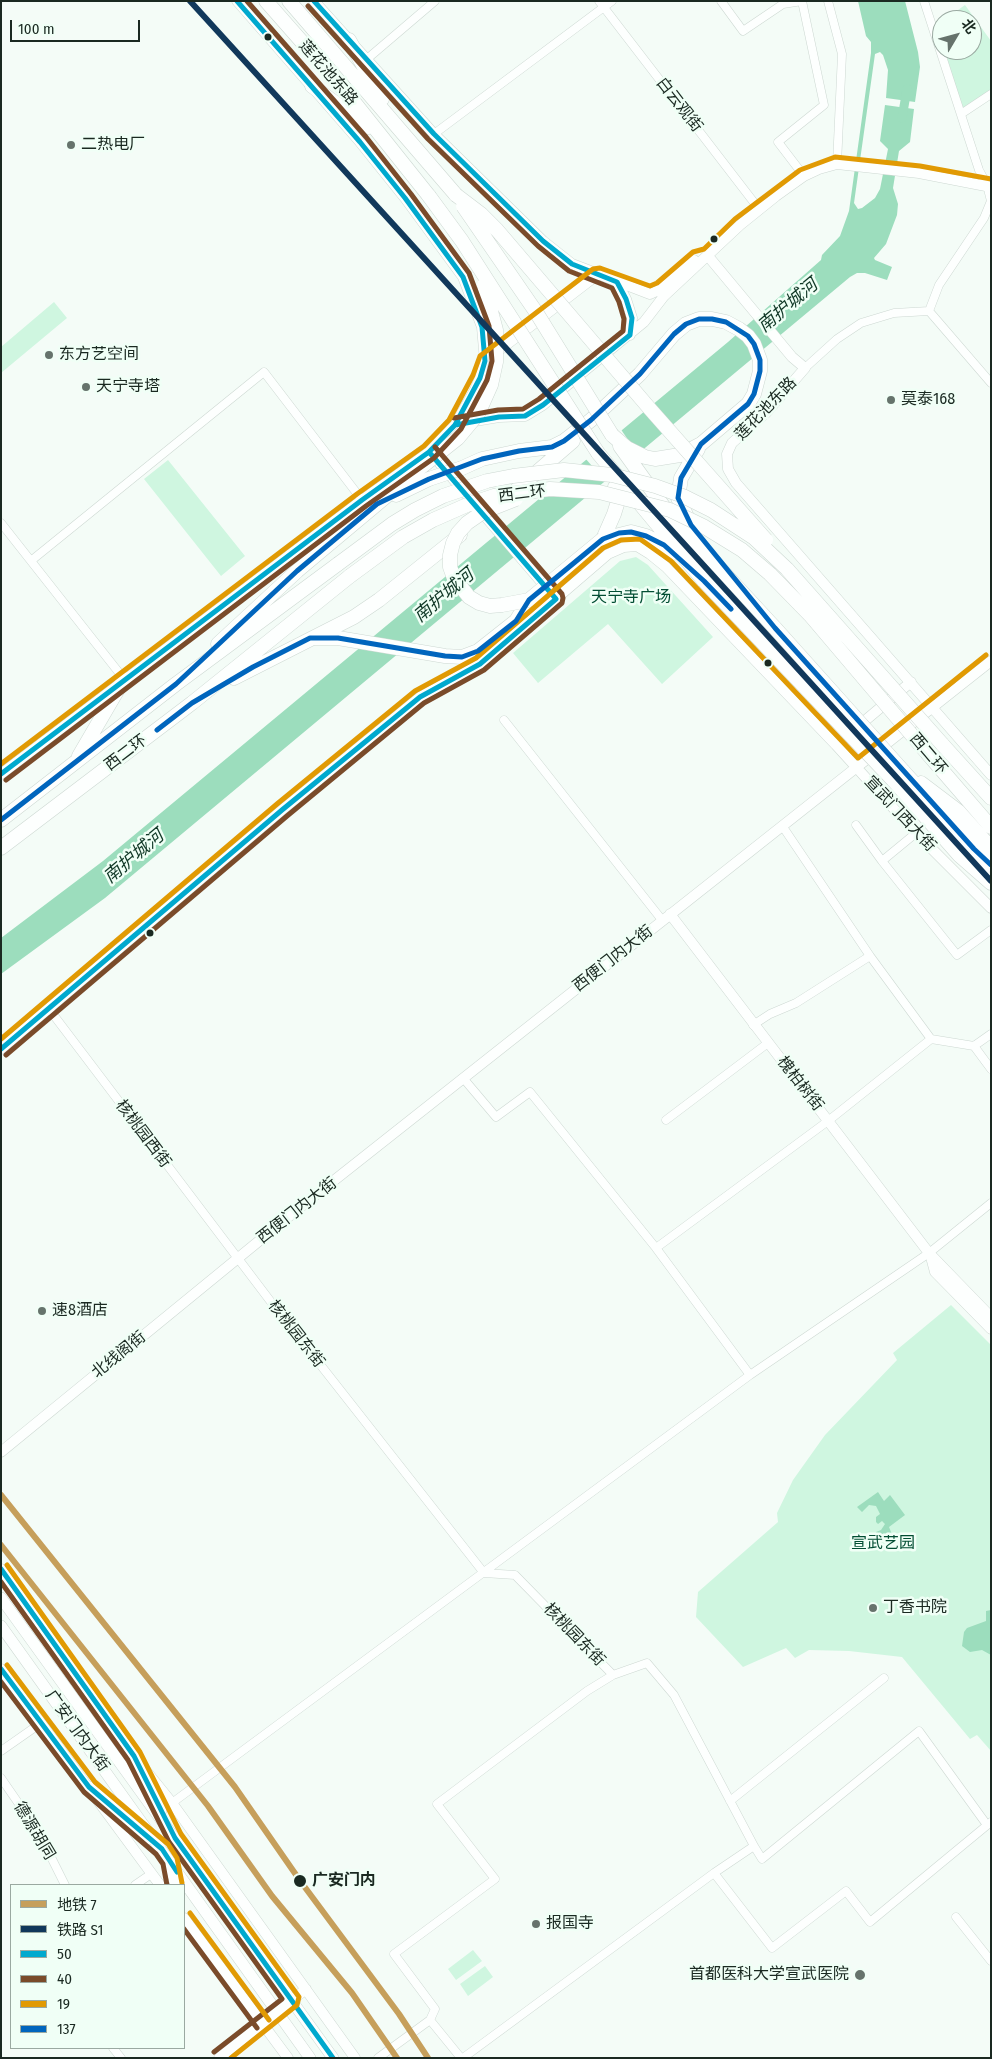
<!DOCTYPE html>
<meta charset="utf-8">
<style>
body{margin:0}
#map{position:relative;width:992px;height:2059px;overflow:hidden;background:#f4fcf7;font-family:"Fira Sans Condensed","Noto Sans SC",sans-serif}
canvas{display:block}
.frame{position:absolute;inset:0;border:2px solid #1a2921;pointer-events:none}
.legend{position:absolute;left:10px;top:1884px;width:175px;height:165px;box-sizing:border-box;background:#f0fff6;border:1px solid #9aa9a1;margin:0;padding:6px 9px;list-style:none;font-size:15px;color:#1a2921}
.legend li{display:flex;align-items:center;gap:10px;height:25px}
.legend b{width:25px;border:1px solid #9aa9a1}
.north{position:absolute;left:932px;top:10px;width:50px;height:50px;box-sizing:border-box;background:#f0fff6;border:1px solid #9aa9a1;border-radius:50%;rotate:53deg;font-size:14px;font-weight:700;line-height:20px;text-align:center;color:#1a2921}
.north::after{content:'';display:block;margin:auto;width:18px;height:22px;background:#66736c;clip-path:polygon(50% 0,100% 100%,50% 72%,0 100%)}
.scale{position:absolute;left:10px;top:20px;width:130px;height:22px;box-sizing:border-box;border:2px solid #1a2921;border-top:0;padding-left:6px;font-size:15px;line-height:18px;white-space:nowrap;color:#1a2921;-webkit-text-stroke:4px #f0fff6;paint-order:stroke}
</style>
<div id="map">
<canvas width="992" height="2059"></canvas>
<div class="frame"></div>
<ul class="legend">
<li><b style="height:6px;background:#c69f5b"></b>地铁 7</li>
<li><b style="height:6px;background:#11385b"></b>铁路 S1</li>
<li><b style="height:6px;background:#00a9ce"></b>50</li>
<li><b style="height:6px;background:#7a4b2a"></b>40</li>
<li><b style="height:6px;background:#e19a03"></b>19</li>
<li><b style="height:6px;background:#0065bd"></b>137</li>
</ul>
<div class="north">北</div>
<div class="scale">100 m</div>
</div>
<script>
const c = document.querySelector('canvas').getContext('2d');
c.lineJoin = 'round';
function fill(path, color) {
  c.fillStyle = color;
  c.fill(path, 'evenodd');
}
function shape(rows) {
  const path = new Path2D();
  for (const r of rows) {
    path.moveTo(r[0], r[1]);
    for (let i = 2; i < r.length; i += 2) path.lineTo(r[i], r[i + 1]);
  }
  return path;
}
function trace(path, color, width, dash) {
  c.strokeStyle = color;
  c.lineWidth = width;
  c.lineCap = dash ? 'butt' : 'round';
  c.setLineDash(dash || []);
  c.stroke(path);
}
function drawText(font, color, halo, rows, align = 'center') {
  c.font = font + ' "Fira Sans Condensed","Noto Sans SC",sans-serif';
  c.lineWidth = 5;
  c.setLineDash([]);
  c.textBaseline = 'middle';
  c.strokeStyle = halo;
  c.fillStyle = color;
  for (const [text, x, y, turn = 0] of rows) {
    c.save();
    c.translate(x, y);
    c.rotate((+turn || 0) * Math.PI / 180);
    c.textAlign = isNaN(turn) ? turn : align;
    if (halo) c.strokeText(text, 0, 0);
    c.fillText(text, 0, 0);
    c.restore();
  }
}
const green = shape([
 [965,5,991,41,991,94,961,114,933,29,942,22,942,50,972,50,972,20,944,20],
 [54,302,67,318,1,373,1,347],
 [168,460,245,556,221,576,144,479],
 [636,557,648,565,713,637,662,684,608,624,538,683,513,653,620,561],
 [951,1305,991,1345,991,1751,977,1735,970,1739,902,1657,849,1651,809,1650,795,1658,786,1648,743,1667,696,1617,698,1592,778,1522,777,1513,793,1480,825,1435,897,1360,893,1353],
 [473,1950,482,1961,456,1980,448,1969],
 [485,1966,493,1977,468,1996,460,1984]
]);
const water = shape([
 [858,1,905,1,918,52,920,67,915,102,886,98,888,70,883,55,880,52,875,54,854,203,858,209,862,208,875,198,880,189,888,149,880,141,885,105,914,109,910,142,899,151,893,188,898,204,897,215,886,244,874,258,875,260,892,267,887,280,865,273,857,273,850,277,105,898,1,974,1,938,103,861,728,342,821,260,822,255,840,236,849,211,871,53,871,42,866,36],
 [878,1492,884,1501,890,1495,905,1515,889,1527,891,1532,888,1536,884,1535,879,1539,876,1536,876,1532,881,1530,885,1524,882,1521,878,1524,876,1522,876,1517,880,1514,876,1506,869,1505,862,1512,857,1507],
 [991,1610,991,1655,982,1650,970,1652,962,1646,964,1632,967,1628,986,1621,986,1611]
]);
const pier = shape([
 [620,428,639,456,607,483,585,458]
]);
const canal = shape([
 [902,118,907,89]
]);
const street = shape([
 [599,1,759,209],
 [721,1,743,31,783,4,802,1,824,105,778,142,804,176],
 [828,1,842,54,837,164],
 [924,1,979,170,987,185,991,201,984,218,939,285,929,311],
 [367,59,435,1],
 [961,114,991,94],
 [434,134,612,1],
 [929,311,991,383],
 [805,368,837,339,861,323,894,313,929,311],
 [1,523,124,679],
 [32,560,264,372,362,500],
 [504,720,662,920],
 [856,825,882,861,957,955,991,930],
 [783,827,870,956,931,1039,974,1046,991,1069],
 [882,861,916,833],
 [49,1009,271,1302,484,1573,515,1575,613,1675,647,1663,674,1695,754,1846,714,1873,463,2058],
 [753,1025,770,1014,796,1003,870,956],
 [974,1046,991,1034],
 [463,1078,496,1117,530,1092,656,1248,750,1375],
 [666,1120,768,1043],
 [656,1248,828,1121,931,1039],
 [1,1751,41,1723],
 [1,1778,39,1833,65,1885],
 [730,1801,884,1678],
 [172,1803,750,1375,929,1253,991,1203],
 [754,1846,762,1859,919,1731,987,1825],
 [714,1873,772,1948,846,1891,870,1922,991,1822],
 [135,1885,151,1874],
 [956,1917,991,1961],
 [430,2020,461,2058],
 [113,2048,121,2058],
 [378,2058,430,2020,435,2009,394,1954,495,1879,437,1804,587,1691,613,1675]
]);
const secondary = shape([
 [314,1,434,134,543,241,572,264,650,294,661,289,694,260],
 [708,256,792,357,805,368,766,413,732,443,727,454,728,469,736,483,991,775],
 [617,282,626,299,632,318,630,335],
 [493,355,597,275],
 [469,422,499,417,525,416,543,405,644,322,664,296,740,225,776,196,804,176,819,169,837,164,919,173,991,187],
 [430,452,556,599],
 [836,745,911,682],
 [1,774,362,500,429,452,455,425,475,390,480,378,485,361,482,327,463,277,405,198,360,142,237,1],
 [670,914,929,1253,991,1317],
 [1,1049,282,810,420,697,480,664,608,554,624,547,637,546,650,554,666,567,836,745,916,833,991,908],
 [931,1257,935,1272,991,1329],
 [1,1452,303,1205,991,661],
 [1,1569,134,1756,172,1803,355,2058],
 [1,1669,160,1885],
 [170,1865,175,1885],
 [184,1918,288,2058],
 [219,2058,306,1989]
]);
const primary = shape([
 [1,1598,333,2058],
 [1,1626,310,2058],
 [134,1756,161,1810],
 [89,1787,149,1839]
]);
const highway = shape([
 [266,1,346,92,429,196],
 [289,1,456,195],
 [349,40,382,99],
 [312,86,368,127],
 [620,446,666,510,775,628],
 [598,453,704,581],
 [462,468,482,459,519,451,552,447,564,441,591,420,640,374,674,334,686,324,699,319,712,319,726,322,739,329,748,336,754,344,760,360,760,371,754,394,748,404,701,444,680,455,655,459,645,457,627,448,612,435],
 [396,495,429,479],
 [508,497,573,441],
 [691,525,678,498,681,478,698,449],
 [603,539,631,532,646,536,664,545,673,553],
 [603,539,614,514,619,498,615,487],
 [314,638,338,638,445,656,462,657,478,651,516,621,529,600],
 [218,644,297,571,420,468],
 [234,678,354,617,379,600,460,535],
 [942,744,991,798],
 [928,754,991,827],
 [79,756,124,679],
 [903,771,974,849,991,865],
 [893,780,959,855,991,883],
 [921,783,958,811,991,848],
 [1,820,176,684,338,564],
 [1,848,192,703,350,576]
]);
const highwayBridge = shape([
 [456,195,481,214,497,230,650,409,766,540],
 [429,196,462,241,598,453],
 [463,206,536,312,612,435],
 [420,468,458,438,478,414,491,385,496,362,496,330,484,285],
 [429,479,462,468],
 [516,499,483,512,467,523,458,533,453,543,450,555,450,567,454,578,469,597,479,603,490,606,502,605,529,600,603,539],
 [338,564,392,524,415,510,443,496,487,481,513,476,564,470,612,475,655,486,683,496,711,510,754,538,787,569,942,744],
 [350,576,403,537,433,520,467,505,494,496,550,489,599,492,670,510,703,526,742,550,770,574,810,615,928,754],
 [704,581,893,780],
 [775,628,903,771]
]);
const bus1 = shape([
 [314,1,434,134,543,241,572,264,617,282,626,299,632,318,630,335,543,405,525,416,499,417,455,425],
 [1,774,362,500,429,452,455,425,480,378,485,361,482,327,463,277,405,198,360,142,237,1],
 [1,1049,282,810,420,697,480,664,556,599,429,452],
 [1,1569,134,1756,175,1838,333,2058],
 [1,1669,89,1787,162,1849,177,1872]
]);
const bus2 = shape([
 [308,6,428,139,538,246,569,271,612,288,619,302,624,319,623,331,539,399,523,409,498,410,454,418],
 [6,780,366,506,434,458,461,429,487,380,492,361,489,326,469,273,411,194,366,137,247,1],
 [6,1055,287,816,424,703,484,670,562,603,563,598,562,594,435,447],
 [1,1582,128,1760,169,1842,282,1999,214,2052],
 [1,1682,84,1792,156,1854,163,1864,167,1885],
 [184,1929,257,2028]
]);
const bus3 = shape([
 [1,764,357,494,424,446,449,420,473,375,480,356,593,269,600,268,650,286,657,283,693,252,704,249,735,219,800,170,835,157,920,166,991,179],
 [1,1039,277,804,415,691,476,658,603,548,621,540,640,539,671,561,858,758,986,655],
 [7,1565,140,1752,181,1834,299,1997,297,2005,231,2058],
 [7,1665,95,1782,168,1844,177,1858,182,1883],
 [190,1913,269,2020]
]);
const bus4 = shape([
 [157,730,192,703,253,667,310,638,338,638,445,656,462,657,478,651,516,621,529,600,603,539,619,533,631,532,646,536,664,545,704,581,731,609],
 [1,820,176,684,297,571,377,504,429,479,482,459,519,451,552,447,564,441,591,420,640,374,674,334,686,324,699,319,712,319,726,322,748,336,754,344,760,360,760,371,754,394,748,404,701,444,681,478,678,498,691,525,775,628,974,849,991,865]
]);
const rail1 = shape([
 [190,1,991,881]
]);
const metro1 = shape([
 [1,1495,235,1787,301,1882,399,2014,428,2058],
 [1,1545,208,1806,272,1896,352,1993,397,2058]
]);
const markers = [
 [268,37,4.5,"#1a2921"],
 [71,145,5,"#66736c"],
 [714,239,4.5,"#1a2921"],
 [49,355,5,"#66736c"],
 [86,387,5,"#66736c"],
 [891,400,5,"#66736c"],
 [768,663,4.5,"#1a2921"],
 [150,933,4.5,"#1a2921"],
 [42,1311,5,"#66736c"],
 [873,1608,5,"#66736c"],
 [300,1881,7,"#1a2921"],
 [536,1924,5,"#66736c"],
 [860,1975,6,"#66736c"]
];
const streetNames = [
 ["莲花池东路",328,73,49],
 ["白云观街",679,105,52],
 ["莲花池东路",766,409,-46],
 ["西二环",522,494,-7],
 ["西二环",126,753,-37],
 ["西二环",928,754,50],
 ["宣武门西大街",900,814,47],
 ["西便门内大街",613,959,-38],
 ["槐柏树街",800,1084,52],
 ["核桃园西街",143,1134,53],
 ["西便门内大街",297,1211,-38],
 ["核桃园东街",296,1334,52],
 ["北线阁街",119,1355,-39],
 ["核桃园东街",574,1635,46],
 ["广安门内大街",77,1731,54],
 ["德源胡同",34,1831,59]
];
const poiNames = [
 ["二热电厂",81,145],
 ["东方艺空间",59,355],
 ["天宁寺塔",96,387],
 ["莫泰168",901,400],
 ["速8酒店",52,1311],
 ["丁香书院",883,1608],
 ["报国寺",546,1924],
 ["首都医科大学宣武医院",849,1975,"right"]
];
const parkNames = [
 ["天宁寺广场",631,598],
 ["宣武艺园",883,1544]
];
const stopNames = [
 ["广安门内",312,1881]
];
const waterNames = [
 ["南护城河",788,306,-40],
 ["南护城河",444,596,-40],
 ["南护城河",134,857,-40]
];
fill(green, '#cff6e0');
fill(water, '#9cddbd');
fill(pier, '#f4fcf7');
trace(canal, '#9cddbd', 9);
trace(street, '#cdd8d2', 9);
trace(secondary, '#cdd8d2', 11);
trace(primary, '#cdd8d2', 12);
trace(highway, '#cdd8d2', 15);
trace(street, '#fdfffe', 8);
trace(secondary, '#fdfffe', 10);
trace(primary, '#fdfffe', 11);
trace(highway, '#fdfffe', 14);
trace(highwayBridge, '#cdd8d2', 15, []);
trace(highwayBridge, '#fdfffe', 14);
trace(bus1, '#00a9ce', 5);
trace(bus2, '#7a4b2a', 5);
trace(bus3, '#e19a03', 5);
trace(bus4, '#0065bd', 5);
trace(rail1, '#11385b', 6);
trace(metro1, '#c69f5b', 6);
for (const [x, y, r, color] of markers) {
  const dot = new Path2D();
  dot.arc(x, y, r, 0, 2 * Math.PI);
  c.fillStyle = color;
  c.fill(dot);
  trace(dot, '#f0fff6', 2);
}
drawText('16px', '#1a2921', '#f0fff6', streetNames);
drawText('16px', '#1a2921', '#f0fff6', poiNames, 'left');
drawText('16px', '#024e33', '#f0fff6', parkNames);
drawText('bold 16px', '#1a2921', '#f0fff6', stopNames, 'left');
drawText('italic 18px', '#103826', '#f0fff6', waterNames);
</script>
